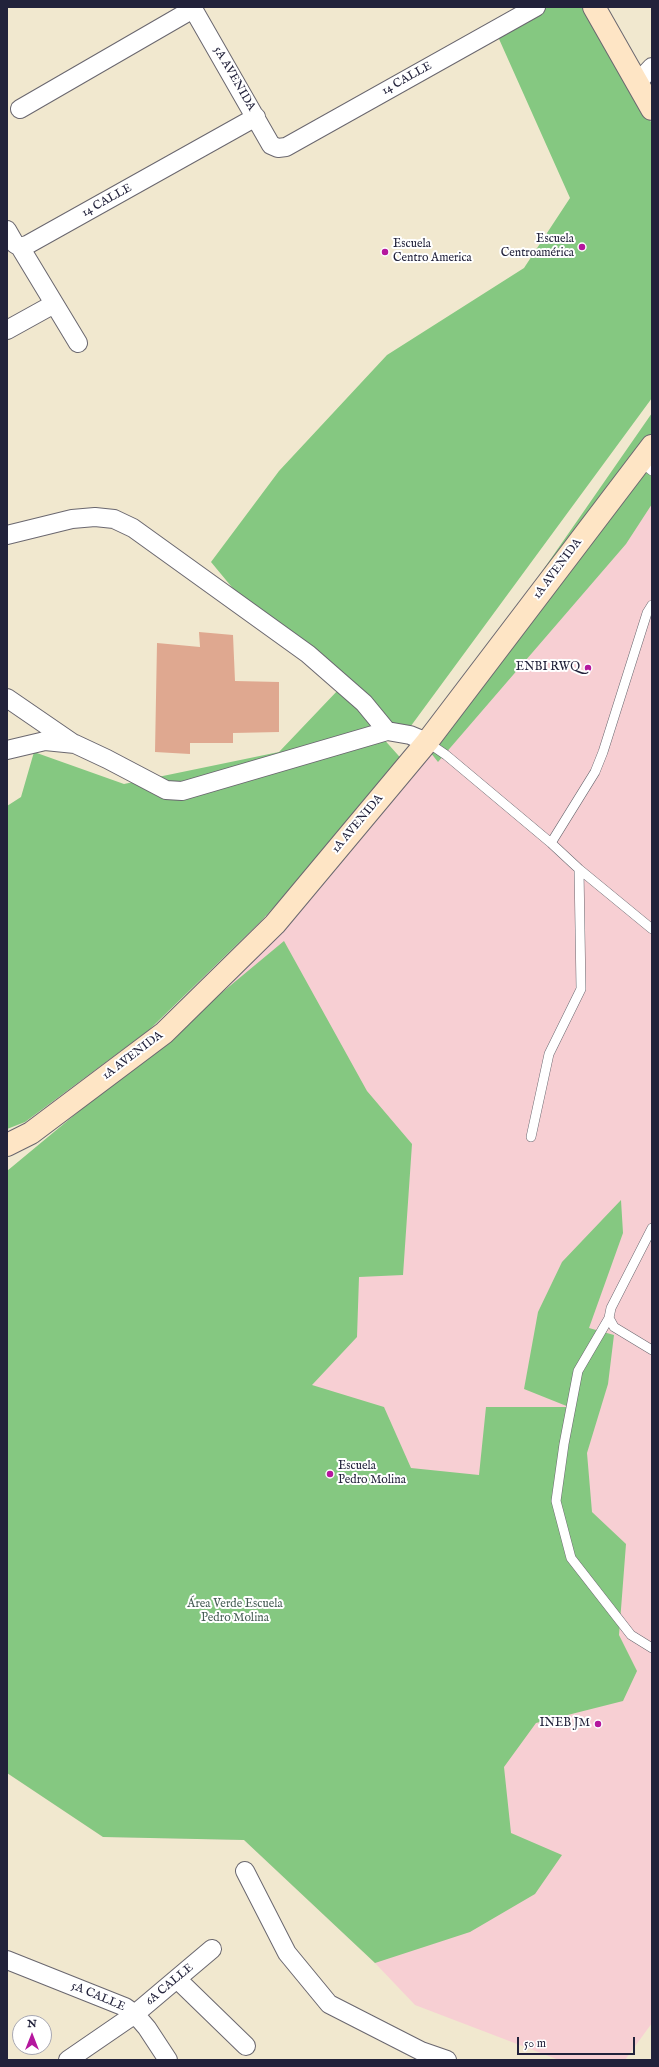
<!DOCTYPE html>
<meta charset="utf-8">
<style>
body{margin:0}
#map{position:relative;width:659px;height:2067px;overflow:hidden;background:#f1e8cf;font-family:"IM FELL English",serif}
canvas{display:block}
.frame{position:absolute;inset:0;border:8px solid #22223b;pointer-events:none}
.north{position:absolute;left:12px;top:2015px;width:40px;height:40px;box-sizing:border-box;background:#fff;border:1px solid #a7a7b1;border-radius:50%;rotate:0deg;font-size:11px;font-weight:700;line-height:16px;text-align:center;color:#22223b}
.north::after{content:'';display:block;margin:auto;width:14px;height:18px;background:#b5179e;clip-path:polygon(50% 0,100% 100%,50% 72%,0 100%)}
.scale{position:absolute;left:517px;top:2037px;width:118px;height:18px;box-sizing:border-box;border:2px solid #22223b;border-top:0;padding-left:5px;font-size:12px;line-height:14px;white-space:nowrap;color:#22223b;-webkit-text-stroke:3px #fff;paint-order:stroke}
</style>
<div id="map">
<canvas width="659" height="2067"></canvas>
<div class="frame"></div>
<div class="north">N</div>
<div class="scale">50 m</div>
</div>
<script>
const c = document.querySelector('canvas').getContext('2d');
c.lineJoin = 'round';
function fill(path, color) {
  c.fillStyle = color;
  c.fill(path, 'evenodd');
}
function shape(rows) {
  const path = new Path2D();
  for (const r of rows) {
    path.moveTo(r[0], r[1]);
    for (let i = 2; i < r.length; i += 2) path.lineTo(r[i], r[i + 1]);
  }
  return path;
}
function trace(path, color, width, dash) {
  c.strokeStyle = color;
  c.lineWidth = width;
  c.lineCap = dash ? 'butt' : 'round';
  c.setLineDash(dash || []);
  c.stroke(path);
}
function drawText(font, color, halo, rows, align = 'center') {
  c.font = font + ' "IM FELL English",serif';
  c.lineWidth = 4;
  c.setLineDash([]);
  c.textBaseline = 'middle';
  c.strokeStyle = halo;
  c.fillStyle = color;
  for (const [text, x, y, turn = 0] of rows) {
    c.save();
    c.translate(x, y);
    c.rotate((+turn || 0) * Math.PI / 180);
    c.textAlign = isNaN(turn) ? turn : align;
    if (halo) c.strokeText(text, 0, 0);
    c.fillText(text, 0, 0);
    c.restore();
  }
}
const built = shape([
 [652,473,652,2023,625,2060,559,2060,415,2005,375,1963,244,1840,103,1837,7,1773,166,1048,291,923,443,741]
]);
const green = shape([
 [536,7,593,7,652,124,652,398,405,734,328,666,250,609,211,562,279,471,387,355,524,268,570,198,495,30],
 [652,413,652,504,626,544,438,762,423,743],
 [339,689,406,764,261,921,149,1030,25,1122,7,1129,7,806,21,797,34,752,124,784,279,752],
 [284,941,367,1091,412,1144,403,1275,359,1277,357,1337,312,1385,384,1407,411,1468,479,1475,486,1407,569,1407,524,1389,538,1312,562,1262,621,1200,623,1233,589,1328,614,1335,608,1384,587,1453,592,1512,626,1544,619,1635,637,1671,623,1701,536,1723,504,1767,511,1833,562,1855,535,1894,470,1932,375,1963,244,1840,103,1837,7,1773,7,1171]
]);
const building = shape([
 [199,632,233,635,235,681,279,682,279,732,233,733,233,743,190,743,190,754,155,752,157,643,200,647]
]);
const service = shape([
 [640,461,652,471],
 [427,742,446,755,551,843,579,869,581,989,549,1054,531,1137],
 [551,843,595,772,603,752,647,613,652,605],
 [579,869,652,929],
 [652,1228,611,1308,609,1318,614,1327,652,1350],
 [609,1318,578,1371,564,1444,556,1501,571,1558,631,1635,652,1648]
]);
const minor = shape([
 [192,7,271,145,278,148,286,147,536,7],
 [637,83,652,67],
 [20,109,193,9],
 [7,230,15,244,20,247,78,343],
 [20,247,27,245,256,117],
 [7,330,54,304],
 [7,535,72,519,95,517,114,519,133,528,308,654,364,703,387,731],
 [7,698,74,744],
 [7,750,45,741,75,744,107,759,166,790,182,791,387,731,410,735,427,742],
 [245,1871,287,1953,329,2004,421,2051,447,2060],
 [7,1960,125,2007,135,2014,147,2028,168,2060],
 [177,1979,246,2046],
 [68,2060,135,2014,212,1949]
]);
const secondary = shape([
 [594,7,652,109],
 [7,1145,31,1133,164,1033,275,924,427,742,652,446]
]);
const markers = [
 [582,247,4,"#b5179e"],
 [385,252,4,"#b5179e"],
 [588,668,4,"#b5179e"],
 [330,1474,4,"#b5179e"],
 [598,1724,4,"#b5179e"]
];
const streetNames = [
 ["5A AVENIDA",234,79,60],
 ["14 CALLE",407,79,-29],
 ["14 CALLE",107,201,-29],
 ["1A AVENIDA",558,569,-53],
 ["1A AVENIDA",358,824,-50],
 ["1A AVENIDA",133,1056,-37],
 ["6A CALLE",170,1985,-40],
 ["5A CALLE",98,1997,23]
];
const poiNames = [
 ["Escuela",574,240],
 ["Centroamérica",574,254],
 ["Escuela",393,245,"left"],
 ["Centro America",393,259,"left"],
 ["ENBI RWQ",580,668],
 ["Escuela",338,1467,"left"],
 ["Pedro Molina",338,1481,"left"],
 ["INEB JM",590,1724]
];
const parkNames = [
 ["Área Verde Escuela",235,1605],
 ["Pedro Molina",235,1619]
];
fill(built, '#f7cfd3');
fill(green, '#85c881');
fill(building, '#dfa890');
trace(service, '#6a676f', 10);
trace(minor, '#6a676f', 20);
trace(secondary, '#6a676f', 24);
trace(service, '#fff', 9);
trace(minor, '#fff', 18);
trace(secondary, '#fee5c5', 22);
for (const [x, y, r, color] of markers) {
  const dot = new Path2D();
  dot.arc(x, y, r, 0, 2 * Math.PI);
  c.fillStyle = color;
  c.fill(dot);
  trace(dot, '#fff', 1.5);
}
drawText('12px', '#22223b', '#fff', streetNames);
drawText('12px', '#22223b', '#fff', poiNames, 'right');
drawText('12px', '#455c54', '#fff', parkNames);
</script>
